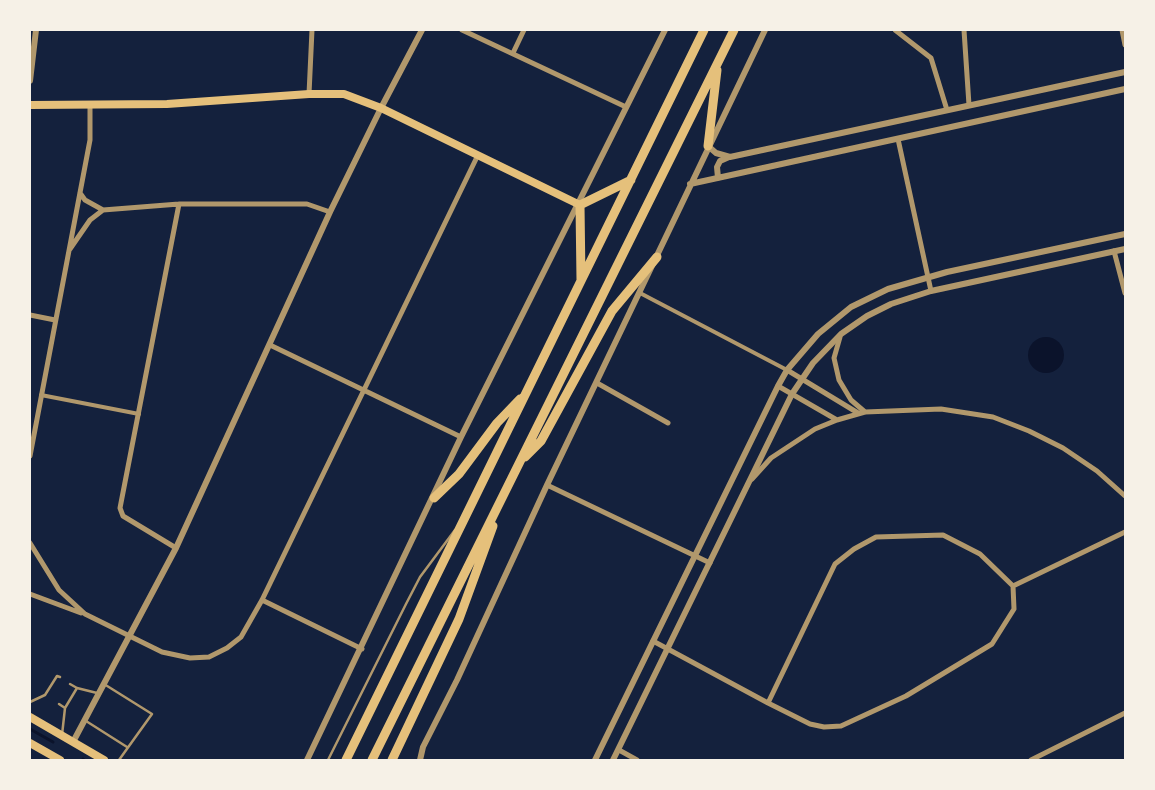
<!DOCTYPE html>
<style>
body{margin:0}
#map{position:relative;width:1155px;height:790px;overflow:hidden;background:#14213d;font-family:"Varela Round",sans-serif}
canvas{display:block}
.frame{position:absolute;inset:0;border:31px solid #f6f1e7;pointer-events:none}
</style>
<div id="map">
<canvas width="1155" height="790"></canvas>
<div class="frame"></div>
</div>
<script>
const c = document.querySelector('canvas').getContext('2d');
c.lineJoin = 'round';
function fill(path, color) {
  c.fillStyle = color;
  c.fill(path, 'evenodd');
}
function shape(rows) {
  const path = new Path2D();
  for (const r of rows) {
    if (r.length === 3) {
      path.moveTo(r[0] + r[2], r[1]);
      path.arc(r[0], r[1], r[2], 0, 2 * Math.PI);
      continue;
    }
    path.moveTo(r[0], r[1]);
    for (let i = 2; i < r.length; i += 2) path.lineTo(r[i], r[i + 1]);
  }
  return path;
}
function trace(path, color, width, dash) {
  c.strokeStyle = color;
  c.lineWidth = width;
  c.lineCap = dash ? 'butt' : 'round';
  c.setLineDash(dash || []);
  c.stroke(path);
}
const water = shape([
 [1046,355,18]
]);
const stream = shape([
 [30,729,53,742],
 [83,759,84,760]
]);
const service = shape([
 [70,684,77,688,97,693],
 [104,684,152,714,119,760],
 [30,702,45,695,57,676,60,677],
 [59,704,65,708],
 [86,721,127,747],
 [62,735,65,708,77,688],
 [328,760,406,604,420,577,455,530]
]);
const pedestrian = shape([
 [640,293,787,370],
 [41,395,139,414]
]);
const minor = shape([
 [462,30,626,107],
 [895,30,931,58,947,110],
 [964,30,969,105],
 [1122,30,1125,45],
 [513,53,524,30],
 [309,94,312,30],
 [898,139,931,291],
 [80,193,85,200,103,210,179,204,307,204,330,212],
 [70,249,90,220,103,210],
 [1114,251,1125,293],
 [30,315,55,320],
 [840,337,834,358,839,380,851,400,865,412],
 [270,345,461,437],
 [787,370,858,413],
 [597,383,668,423],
 [778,386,837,420],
 [30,456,90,140,90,106],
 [752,479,771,458,815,429,837,420,865,412,941,409,993,417,1029,431,1063,448,1097,471,1125,496],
 [547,485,710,563],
 [30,543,59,590,85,614,162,652,190,658,209,657,227,648,241,637,262,600,477,157],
 [176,548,123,516,120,508,179,204],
 [1013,586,1125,532],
 [30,594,81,613],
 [262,600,362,649],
 [653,641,768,703,810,724,824,727,841,726,906,696,992,644,1014,609,1013,586,980,554,943,535,876,537,854,549,835,564,768,703],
 [619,750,637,760],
 [1031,760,1125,713]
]);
const tertiary = shape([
 [30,81,36,30],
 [708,146,716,153,730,157,1125,72],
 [718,178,717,167,720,161,729,157],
 [690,184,1125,89],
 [73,742,176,548,330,212,381,108,422,30],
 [307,760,461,437,665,30],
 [420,760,423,747,457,680,547,485,765,30],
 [595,760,778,386,787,370,818,334,851,307,888,289,947,272,1125,234],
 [613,760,792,394,813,363,841,334,867,316,891,304,931,291,1125,249]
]);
const secondary = shape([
 [30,105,167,104,309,94,344,94,381,108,580,205]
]);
const primary = shape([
 [30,717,104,760],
 [30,743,60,760]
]);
const motorway = shape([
 [708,146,717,70],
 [581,280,580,205,631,180],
 [525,457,541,441,612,311,657,257],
 [434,498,459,474,497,423,520,399],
 [346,760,704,30],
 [372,760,734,30],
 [392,760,459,619,493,526]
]);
fill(water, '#0b132b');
trace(stream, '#0b132b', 3);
trace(service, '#b1986c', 2.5);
trace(pedestrian, '#b1986c', 4);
trace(minor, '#b1986c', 5);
trace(tertiary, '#b1986c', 6);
trace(secondary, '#e5c07b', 8);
trace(primary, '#e5c07b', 8);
trace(motorway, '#e5c07b', 9);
</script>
